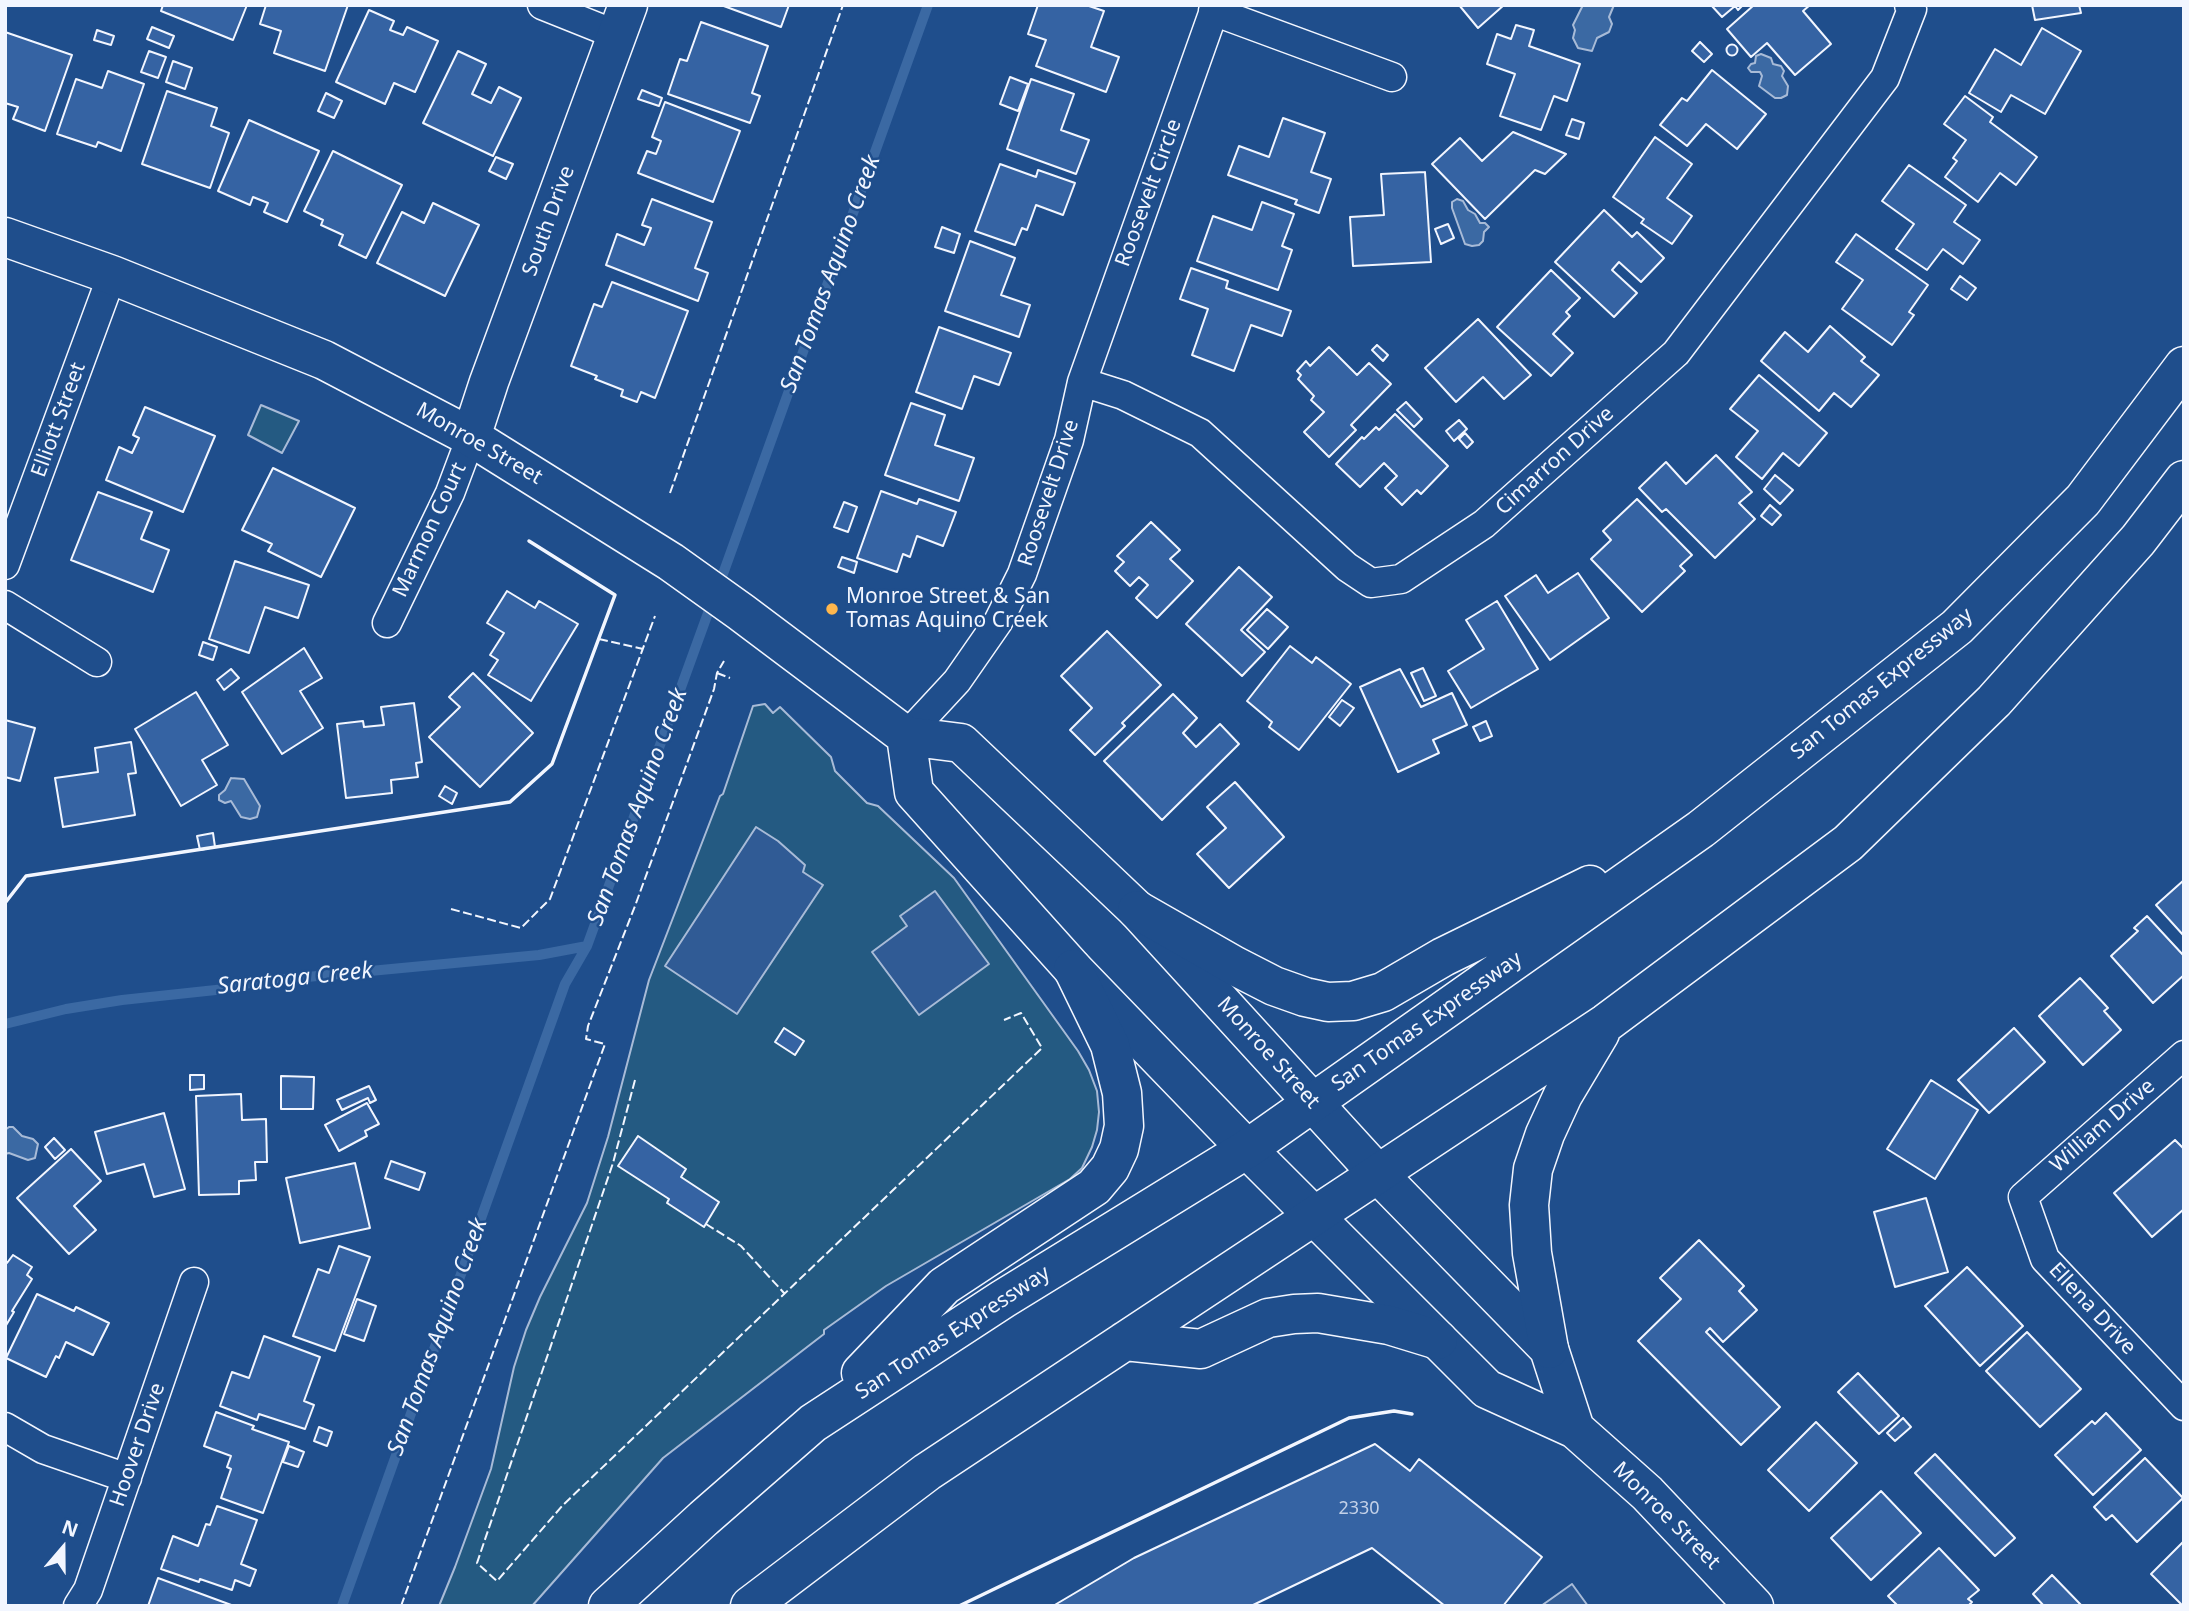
<!DOCTYPE html>
<style>
body{margin:0}
#map{position:relative;width:2189px;height:1611px;overflow:hidden;background:#1f4e8c;font-family:"Noto Sans",sans-serif}
canvas{display:block}
.frame{position:absolute;inset:0;border:7px solid #f2f6ff;pointer-events:none}
.north{position:absolute;left:28px;top:1513px;width:70px;height:70px;-webkit-text-stroke:5px #1f4e8c;paint-order:stroke;rotate:20deg;font-size:19px;font-weight:700;line-height:28px;text-align:center;color:#f2f6ff}
.north::after{content:'';display:block;margin:auto;width:24px;height:32px;background:#f2f6ff;clip-path:polygon(50% 0,100% 100%,50% 72%,0 100%)}
</style>
<div id="map">
<canvas width="2189" height="1611"></canvas>
<div class="frame"></div>
<div class="north">N</div>
</div>
<script>
const c = document.querySelector('canvas').getContext('2d');
c.lineJoin = 'round';
function fill(path, color) {
  c.fillStyle = color;
  c.fill(path, 'evenodd');
}
function shape(rows) {
  const path = new Path2D();
  for (const r of rows) {
    if (r.length === 3) {
      path.moveTo(r[0] + r[2], r[1]);
      path.arc(r[0], r[1], r[2], 0, 2 * Math.PI);
      continue;
    }
    path.moveTo(r[0], r[1]);
    for (let i = 2; i < r.length; i += 2) path.lineTo(r[i], r[i + 1]);
  }
  return path;
}
function trace(path, color, width, dash) {
  c.strokeStyle = color;
  c.lineWidth = width;
  c.lineCap = dash ? 'butt' : 'round';
  c.setLineDash(dash || []);
  c.stroke(path);
}
function drawText(font, color, halo, rows, align = 'center') {
  c.font = font + ' "Noto Sans",sans-serif';
  c.lineWidth = 5;
  c.setLineDash([]);
  c.textBaseline = 'middle';
  c.strokeStyle = halo;
  c.fillStyle = color;
  for (const [text, x, y, turn = 0] of rows) {
    c.save();
    c.translate(x, y);
    c.rotate((+turn || 0) * Math.PI / 180);
    c.textAlign = isNaN(turn) ? turn : align;
    if (halo) c.strokeText(text, 0, 0);
    c.fillText(text, 0, 0);
    c.restore();
  }
}
const green = shape([
 [261,405,299,421,282,453,248,435,261,405],
 [765,704,773,713,780,707,831,757,835,771,867,803,878,806,954,878,1078,1051,1089,1070,1097,1091,1099,1112,1097,1130,1092,1147,1082,1168,1070,1179,886,1286,824,1330,824,1334,663,1458,532,1606,439,1606,455,1567,491,1469,514,1367,526,1330,540,1297,587,1203,608,1137,649,980,720,796,723,794,753,706,765,704]
]);
const parking = shape([
 [756,827,778,841,805,865,803,872,823,885,737,1014,665,966,756,827],
 [935,891,989,964,919,1015,872,952,907,926,900,916,935,891],
 [1572,1584,1588,1606,1541,1606,1572,1584]
]);
const water = shape([
 [1583,5,1614,5,1609,17,1612,24,1609,32,1597,38,1592,51,1578,48,1573,38,1575,30,1573,25,1583,5],
 [1761,54,1771,58,1773,64,1781,66,1784,71,1782,76,1788,86,1787,95,1781,98,1775,98,1759,86,1762,76,1760,72,1751,72,1748,68,1751,64,1755,63,1756,56,1761,54],
 [1457,199,1463,201,1468,210,1475,214,1480,223,1485,223,1489,227,1484,232,1483,241,1479,245,1472,246,1465,244,1452,208,1452,202,1457,199],
 [231,778,244,779,260,806,257,817,250,819,241,817,231,801,225,803,219,800,219,795,225,790,231,778],
 [9,1127,13,1127,22,1136,33,1139,38,1144,35,1158,28,1160,9,1153,5,1154,5,1130,9,1127]
]);
const stream = shape([
 [719,585,928,5],
 [5,1024,66,1009,122,1000,225,989,254,982,539,955,587,946],
 [342,1606,565,984,587,946,712,602]
]);
const building = shape([
 [163,5,247,5,233,40,161,11,163,5],
 [266,5,348,5,325,71,274,53,281,31,260,24,266,5],
 [721,5,789,5,781,27,721,5],
 [1038,5,1086,5,1104,11,1091,47,1119,57,1106,92,1036,66,1046,40,1028,34,1038,5],
 [1459,5,1504,5,1478,28,1459,5],
 [1711,5,1743,5,1738,10,1735,6,1722,17,1711,5],
 [1754,5,1810,5,1803,11,1831,44,1795,75,1767,43,1751,57,1727,29,1754,5],
 [2032,5,2079,5,2081,13,2035,20,2032,5],
 [369,10,394,21,390,30,403,35,407,27,438,41,415,92,394,83,385,104,336,82,369,10],
 [701,22,768,46,752,93,760,96,750,123,668,94,680,59,687,61,701,22],
 [1516,25,1534,30,1529,46,1580,64,1567,101,1554,96,1541,130,1500,116,1515,74,1487,64,1497,34,1511,39,1516,25],
 [152,27,174,36,169,48,147,39,152,27],
 [2042,28,2081,51,2045,114,2011,95,2001,112,1969,93,1995,49,2021,65,2042,28],
 [97,30,114,36,111,45,94,40,97,30],
 [5,32,72,55,45,131,13,119,18,107,5,103,5,32],
 [1700,42,1712,54,1704,62,1692,51,1700,42],
 [1732,50,5.5],
 [149,51,166,57,158,78,141,72,149,51],
 [458,51,486,64,472,94,491,103,499,87,521,98,493,156,423,123,458,51],
 [173,61,192,68,185,89,166,82,173,61],
 [1712,70,1766,114,1737,149,1706,124,1687,146,1660,125,1682,98,1687,101,1712,70],
 [108,71,144,84,121,151,98,142,96,147,57,134,76,79,102,88,108,71],
 [1010,77,1028,84,1018,111,1000,104,1010,77],
 [1031,79,1074,94,1061,130,1089,140,1076,174,1007,149,1031,79],
 [642,90,662,98,659,106,638,99,642,90],
 [167,91,217,108,211,126,229,133,210,188,142,164,167,91],
 [326,93,342,101,334,118,318,111,326,93],
 [1965,96,1993,117,1990,122,2037,157,2016,185,2000,173,1978,202,1945,177,1957,161,1953,158,1966,140,1944,124,1965,96],
 [665,102,740,131,713,202,638,173,647,151,656,154,661,141,652,137,665,102],
 [1283,118,1325,133,1311,172,1331,179,1319,213,1295,204,1297,200,1228,175,1239,146,1269,157,1283,118],
 [1572,119,1584,123,1579,139,1566,135,1572,119],
 [249,120,319,151,287,222,264,212,268,203,253,197,250,205,218,191,249,120],
 [1513,132,1566,154,1545,174,1535,170,1485,219,1432,164,1460,138,1482,161,1513,132],
 [1655,137,1692,164,1667,198,1692,216,1672,244,1641,223,1644,219,1613,197,1655,137],
 [333,151,402,185,366,258,339,245,343,235,321,225,323,220,304,211,333,151],
 [496,157,513,164,506,179,489,171,496,157],
 [1000,164,1036,177,1038,170,1075,183,1063,215,1036,205,1027,230,1022,228,1015,245,975,231,1000,164],
 [1909,165,1966,205,1954,222,1980,240,1963,264,1943,249,1927,270,1896,249,1914,224,1882,201,1909,165],
 [1425,172,1431,262,1353,266,1350,217,1384,215,1381,174,1425,172],
 [652,199,712,222,695,268,708,273,698,301,606,265,617,234,644,245,651,228,642,225,652,199],
 [1262,202,1294,214,1282,246,1292,250,1278,290,1197,261,1213,216,1252,230,1262,202],
 [433,203,479,225,445,296,377,263,402,212,424,223,433,203],
 [1604,210,1632,237,1637,232,1664,258,1641,282,1619,262,1612,270,1637,293,1614,317,1555,262,1604,210],
 [1448,224,1454,238,1441,244,1435,229,1448,224],
 [942,227,960,234,954,253,935,247,942,227],
 [1856,234,1928,285,1909,312,1914,315,1892,345,1842,309,1863,280,1836,262,1856,234],
 [970,241,1015,258,1001,295,1030,305,1019,337,945,311,970,241],
 [1191,268,1228,281,1226,288,1291,311,1282,336,1251,325,1234,371,1192,355,1208,309,1180,299,1191,268],
 [1551,270,1580,298,1566,312,1570,316,1553,334,1573,353,1551,376,1497,327,1551,270],
 [1960,276,1976,288,1967,300,1951,289,1960,276],
 [612,282,688,311,655,398,641,392,637,402,621,396,623,390,595,379,597,376,571,366,594,304,602,307,612,282],
 [1478,319,1531,375,1504,399,1483,377,1456,402,1425,368,1478,319],
 [1830,326,1865,357,1861,361,1879,375,1851,407,1834,393,1819,411,1761,361,1785,332,1808,352,1830,326],
 [939,327,1011,353,999,385,974,376,962,409,916,392,939,327],
 [1377,345,1388,355,1383,361,1372,350,1377,345],
 [1329,347,1357,375,1369,363,1391,384,1351,425,1356,430,1329,457,1304,432,1324,412,1311,400,1314,396,1298,379,1301,375,1297,371,1306,361,1310,366,1329,347],
 [1759,375,1827,433,1799,466,1783,453,1762,479,1736,457,1758,431,1730,409,1759,375],
 [1406,402,1422,419,1414,427,1397,410,1406,402],
 [911,403,945,415,935,445,974,458,959,501,885,475,911,403],
 [145,407,215,436,183,512,106,480,119,447,132,453,139,438,133,435,145,407],
 [1395,414,1448,466,1421,494,1417,490,1402,505,1385,488,1397,476,1384,463,1360,487,1336,464,1362,437,1364,439,1376,427,1379,430,1395,414],
 [1459,420,1467,429,1454,441,1446,431,1459,420],
 [1465,433,1473,442,1467,448,1459,439,1465,433],
 [1716,455,1752,492,1739,503,1755,519,1715,558,1666,509,1662,512,1639,488,1666,462,1686,484,1716,455],
 [273,468,355,508,321,577,268,551,272,544,242,530,273,468],
 [1775,475,1793,490,1780,504,1764,489,1775,475],
 [881,491,917,504,919,499,956,512,943,546,917,536,910,557,903,554,897,572,857,558,881,491],
 [98,492,152,512,141,539,169,550,153,592,71,560,98,492],
 [1637,499,1692,555,1680,566,1685,571,1642,612,1591,559,1611,540,1603,531,1637,499],
 [844,502,857,507,848,532,834,527,844,502],
 [1770,505,1781,515,1772,525,1761,516,1770,505],
 [1151,522,1180,550,1170,559,1193,581,1157,618,1136,598,1148,585,1139,577,1130,586,1115,571,1124,562,1117,556,1151,522],
 [842,557,857,562,854,573,838,567,842,557],
 [235,561,309,585,298,618,265,607,249,653,209,639,235,561],
 [1239,567,1272,597,1241,630,1265,652,1242,676,1186,624,1239,567],
 [1578,573,1609,618,1550,660,1505,596,1536,575,1548,593,1578,573],
 [507,591,535,608,539,601,578,624,531,701,488,675,498,660,490,655,504,633,487,623,507,591],
 [1497,601,1538,669,1471,708,1448,671,1484,649,1466,620,1497,601],
 [1267,609,1288,627,1268,649,1247,630,1267,609],
 [1107,631,1161,685,1122,723,1125,726,1095,755,1070,730,1092,708,1061,676,1107,631],
 [203,642,217,647,213,660,199,655,203,642],
 [1290,646,1312,663,1316,657,1351,684,1299,750,1269,727,1272,722,1247,701,1290,646],
 [304,648,322,678,300,691,323,728,282,754,242,692,304,648],
 [1423,668,1436,696,1424,701,1411,673,1423,668],
 [231,669,239,678,224,690,217,680,231,669],
 [1400,669,1421,707,1452,693,1467,725,1433,740,1439,753,1398,772,1360,687,1400,669],
 [473,673,533,733,480,787,429,737,460,707,449,697,473,673],
 [196,692,228,745,202,760,217,785,181,806,135,729,196,692],
 [1173,694,1197,718,1183,733,1196,747,1220,724,1239,744,1162,820,1104,761,1173,694],
 [1342,700,1354,708,1340,726,1329,717,1342,700],
 [414,703,422,762,416,763,418,777,391,780,392,793,346,798,337,724,363,721,364,727,384,725,381,707,414,703],
 [5,720,35,728,20,781,5,777,5,720],
 [1486,721,1492,736,1480,741,1473,727,1486,721],
 [131,742,136,773,128,774,135,815,63,827,55,778,98,772,95,748,131,742],
 [1235,782,1284,837,1229,888,1197,854,1226,828,1207,807,1235,782],
 [445,786,457,793,452,804,439,796,445,786],
 [213,833,215,847,200,850,197,836,213,833],
 [2184,880,2184,936,2156,905,2184,880],
 [2147,916,2184,956,2184,975,2153,1003,2111,956,2138,931,2134,928,2147,916],
 [2080,978,2108,1008,2104,1011,2121,1030,2083,1065,2039,1016,2080,978],
 [784,1028,804,1041,795,1055,775,1042,784,1028],
 [2014,1028,2045,1062,1989,1113,1958,1080,2014,1028],
 [190,1075,204,1075,204,1089,190,1090,190,1075],
 [281,1076,314,1077,313,1109,281,1109,281,1076],
 [1931,1080,1978,1110,1935,1179,1887,1149,1931,1080],
 [369,1086,376,1100,370,1103,368,1098,342,1110,337,1100,369,1086],
 [241,1094,242,1120,266,1119,267,1162,255,1162,256,1180,239,1181,239,1194,199,1195,196,1096,241,1094],
 [367,1103,379,1124,365,1131,367,1136,339,1151,325,1125,367,1103],
 [164,1113,185,1189,154,1197,144,1164,107,1174,95,1132,164,1113],
 [638,1136,686,1169,681,1177,719,1202,704,1227,667,1203,669,1199,618,1166,638,1136],
 [54,1138,65,1150,55,1159,45,1147,54,1138],
 [2175,1140,2184,1149,2184,1209,2152,1237,2114,1193,2175,1140],
 [71,1149,101,1181,74,1206,96,1230,69,1254,17,1198,71,1149],
 [391,1161,425,1173,419,1190,385,1178,391,1161],
 [355,1163,370,1228,300,1243,286,1178,355,1163],
 [1926,1198,1948,1272,1895,1287,1874,1212,1926,1198],
 [1699,1240,1744,1286,1739,1291,1757,1310,1723,1342,1710,1328,1706,1332,1780,1407,1741,1445,1638,1341,1681,1299,1660,1278,1699,1240],
 [339,1246,370,1257,335,1351,293,1336,318,1269,329,1273,339,1246],
 [13,1255,32,1267,27,1275,32,1279,12,1311,14,1312,5,1327,5,1262,7,1263,13,1255],
 [1967,1267,2023,1326,1980,1366,1925,1306,1967,1267],
 [37,1294,74,1311,76,1307,109,1323,93,1355,66,1342,59,1358,56,1356,46,1377,6,1358,37,1294],
 [357,1299,376,1306,364,1341,344,1334,357,1299],
 [2027,1332,2081,1389,2040,1427,1986,1371,2027,1332],
 [264,1336,320,1357,304,1401,314,1405,305,1429,259,1414,257,1420,220,1406,232,1372,249,1378,264,1336],
 [1858,1373,1899,1416,1879,1434,1838,1392,1858,1373],
 [216,1412,254,1426,252,1429,289,1442,263,1513,221,1498,231,1469,227,1467,231,1456,204,1446,216,1412],
 [2106,1413,2141,1450,2093,1495,2055,1455,2092,1421,2095,1424,2106,1413],
 [1903,1418,1911,1427,1895,1441,1887,1433,1903,1418],
 [1816,1422,1857,1463,1809,1511,1768,1470,1816,1422],
 [319,1427,332,1432,327,1446,314,1441,319,1427],
 [1375,1444,1410,1471,1419,1459,1542,1557,1503,1606,1445,1606,1372,1548,1251,1606,1053,1606,1134,1558,1375,1444],
 [289,1446,304,1452,298,1467,283,1462,289,1446],
 [1935,1454,2015,1538,1995,1556,1915,1473,1935,1454],
 [2145,1458,2183,1498,2137,1542,2112,1515,2106,1520,2094,1507,2145,1458],
 [1881,1491,1921,1533,1871,1580,1831,1538,1881,1491],
 [217,1506,257,1520,241,1564,256,1570,250,1586,235,1580,232,1590,200,1579,199,1582,161,1569,173,1536,198,1546,206,1524,210,1525,217,1506],
 [2184,1541,2184,1606,2183,1606,2151,1574,2184,1541],
 [1939,1548,1979,1590,1968,1599,1972,1602,1968,1606,1898,1606,1888,1596,1939,1548],
 [2052,1575,2082,1606,2044,1606,2033,1594,2052,1575],
 [158,1578,234,1606,148,1606,158,1578]
]);
const street = shape([
 [542,5,617,35],
 [1213,11,1392,77],
 [1082,382,1123,395,1200,433,1347,567,1371,583,1401,579,1484,524,1676,353,1885,78,1912,9,1909,5],
 [5,565,112,275],
 [5,605,97,662],
 [387,623,450,493,471,437],
 [906,736,957,681,998,622,1022,574,1069,440,1082,382,1216,5],
 [2184,1055,2023,1197,2045,1259,2184,1406],
 [5,1427,43,1449,127,1478],
 [78,1606,88,1590,194,1282]
]);
const secondary = shape([
 [5,237,112,275,324,360,471,437,671,562,741,612,906,736,961,743,1137,910,1378,1174,1549,1349,1575,1429],
 [471,437,489,382,628,5],
 [906,736,914,792,1073,969,1247,1149,1487,1389,1575,1429,1647,1493,1754,1606]
]);
const highway = shape([
 [1137,910,1235,966,1274,986,1305,997,1328,1002,1353,1001,1383,992,1443,957,1590,885],
 [1125,1341,1201,1349,1268,1318,1294,1314,1318,1313,1389,1325,1438,1340],
 [1549,1349,1532,1253,1529,1205,1533,1169,1545,1134,1563,1095,1600,1033],
 [861,1373,944,1286,1094,1187,1110,1168,1119,1149,1124,1126,1122,1093,1110,1045,1073,969],
 [608,1606,704,1518,813,1423,1003,1299,1247,1149,1701,829,1957,627,2083,500,2184,366],
 [750,1606,927,1472,1606,1023,1848,843,1994,701,2138,540,2184,480]
]);
const fence = shape([
 [670,493,843,5],
 [599,639,643,649],
 [717,673,730,678],
 [451,909,521,928,550,899,655,616],
 [635,1080,613,1163,477,1563,497,1581,563,1505,1042,1048,1021,1013,1004,1020],
 [706,1224,741,1246,784,1293],
 [401,1606,605,1044,586,1039,588,1026,635,906,714,689,717,673,724,661]
]);
const wall = shape([
 [5,903,26,876,510,802,552,764,615,595,529,541],
 [959,1606,1349,1418,1394,1411,1412,1414]
]);
const markers = [
 [832,609,7,"#ffb74d"]
];
const numberNames = [
 ["2330",1359,1509]
];
const streetNames = [
 ["Roosevelt Circle",1149,193,-70],
 ["South Drive",549,221,-70],
 ["Elliott Street",59,420,-70],
 ["Monroe Street",479,444,30],
 ["Cimarron Drive",1555,461,-42],
 ["Roosevelt Drive",1049,493,-72],
 ["Marmon Court",430,530,-65],
 ["San Tomas Expressway",1882,684,-39],
 ["San Tomas Expressway",1427,1022,-35],
 ["Monroe Street",1268,1053,48],
 ["William Drive",2103,1126,-41],
 ["Ellena Drive",2092,1309,47],
 ["San Tomas Expressway",953,1333,-33],
 ["Hoover Drive",138,1445,-71],
 ["Monroe Street",1666,1516,45]
];
const poiNames = [
 ["Monroe Street & San",846,597],
 ["Tomas Aquino Creek",846,621]
];
const waterNames = [
 ["San Tomas Aquino Creek",831,274,-70],
 ["San Tomas Aquino Creek",638,807,-70],
 ["Saratoga Creek",295,979,-6],
 ["San Tomas Aquino Creek",438,1337,-70]
];
fill(green, '#245a82');
trace(green, '#a8bbd7', 2);
fill(parking, '#305b95');
trace(parking, '#a8bbd7', 2);
fill(water, '#3b69a3');
trace(water, '#a8bbd7', 2);
trace(stream, '#3b69a3', 10);
fill(building, '#3563a3');
trace(building, '#f2f6ff', 2);
trace(street, '#f2f6ff', 31);
trace(secondary, '#f2f6ff', 41);
trace(highway, '#f2f6ff', 41);
trace(street, '#1f4e8c', 28);
trace(secondary, '#1f4e8c', 38);
trace(highway, '#1f4e8c', 38);
trace(fence, '#f2f6ff', 2, [9, 3.5]);
trace(wall, '#f2f6ff', 3.5);
for (const [x, y, r, color] of markers) {
  const dot = new Path2D();
  dot.arc(x, y, r, 0, 2 * Math.PI);
  c.fillStyle = color;
  c.fill(dot);
  trace(dot, '#1f4e8c', 2.5);
}
drawText('18px', '#c3d1e8', null, numberNames);
drawText('21px', '#f2f6ff', '#1f4e8c', streetNames);
drawText('21px', '#f2f6ff', '#1f4e8c', poiNames, 'left');
drawText('italic 23px', '#f2f6ff', '#1f4e8c', waterNames);
</script>
